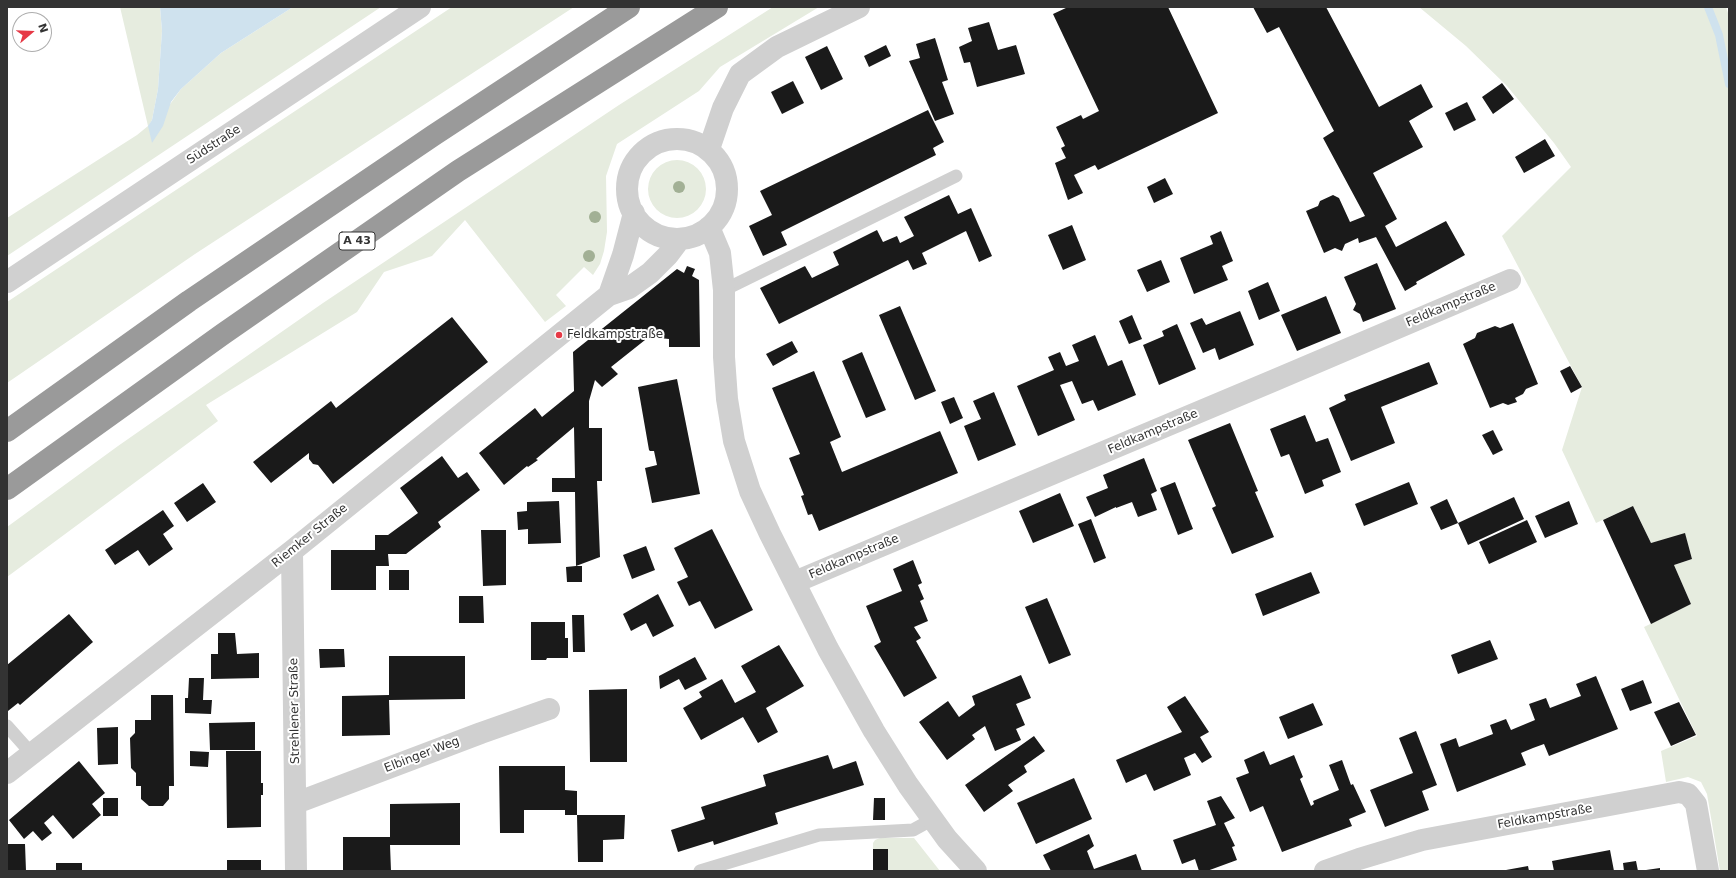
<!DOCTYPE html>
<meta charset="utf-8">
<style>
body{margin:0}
#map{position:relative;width:1736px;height:878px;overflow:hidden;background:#fff;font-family:"DejaVu Sans",sans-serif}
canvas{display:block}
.frame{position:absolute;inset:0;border:8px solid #333;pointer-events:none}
.north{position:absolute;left:12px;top:12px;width:40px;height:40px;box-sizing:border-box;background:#fff;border:1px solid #adadad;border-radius:50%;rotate:71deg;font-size:11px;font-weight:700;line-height:16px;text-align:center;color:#333}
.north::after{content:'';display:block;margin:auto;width:14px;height:18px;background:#e63946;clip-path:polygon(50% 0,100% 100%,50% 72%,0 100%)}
</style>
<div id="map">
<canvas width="1736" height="878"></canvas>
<div class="frame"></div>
<div class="north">N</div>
</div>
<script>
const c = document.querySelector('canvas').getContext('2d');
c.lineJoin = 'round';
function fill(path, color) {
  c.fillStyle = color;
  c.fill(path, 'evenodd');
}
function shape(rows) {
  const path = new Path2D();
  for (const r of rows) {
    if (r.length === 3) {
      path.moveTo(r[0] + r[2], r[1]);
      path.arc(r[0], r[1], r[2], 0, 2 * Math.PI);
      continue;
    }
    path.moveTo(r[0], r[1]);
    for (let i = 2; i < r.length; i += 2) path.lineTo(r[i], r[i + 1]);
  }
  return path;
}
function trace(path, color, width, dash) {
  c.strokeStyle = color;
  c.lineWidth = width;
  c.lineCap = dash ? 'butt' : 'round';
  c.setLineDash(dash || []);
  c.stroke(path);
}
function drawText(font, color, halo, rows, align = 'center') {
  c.font = font + ' "DejaVu Sans",sans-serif';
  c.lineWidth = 4;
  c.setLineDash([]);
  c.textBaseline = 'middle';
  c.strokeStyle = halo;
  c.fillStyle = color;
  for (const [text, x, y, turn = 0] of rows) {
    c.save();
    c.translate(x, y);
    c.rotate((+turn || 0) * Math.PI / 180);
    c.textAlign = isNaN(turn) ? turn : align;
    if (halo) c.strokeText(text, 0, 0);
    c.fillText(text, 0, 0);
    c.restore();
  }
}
const green = shape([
 [120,7,160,7,162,31,158,89,152,120,148,127,168,107,181,89,221,53,293,7,381,7,7,256,7,218,137,135,148,126],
 [452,7,574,7,195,254,7,383,7,302],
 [773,7,819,7,720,67,699,91,617,144,606,176,607,232,604,251,600,264,593,275,584,267,556,295,566,306,545,322,465,220,432,256,384,272,357,312,206,405,218,421,7,577,7,527,118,446,323,303,619,105],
 [1419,7,1726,7,1729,16,1729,871,1720,871,1707,794,1701,782,1688,777,1666,782,1661,751,1697,736,1644,627,1691,604,1674,565,1692,559,1685,534,1651,543,1633,506,1596,523,1562,450,1582,387,1502,236,1571,167,1554,143,1507,86,1466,46],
 [677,189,29],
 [880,838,914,838,940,871,888,871,888,849,873,849,873,843,875,840]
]);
const water = shape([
 [160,7,293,7,221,53,181,89,171,102,163,126,152,143,148,126,152,120,158,89,162,31]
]);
const stream = shape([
 [1708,7,1719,35,1729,84]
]);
const building = shape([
 [1068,7,1168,7,1218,113,1098,170,1095,165,1074,175,1083,193,1068,200,1055,163,1066,158,1061,148,1065,146,1056,127,1081,115,1083,119,1099,111,1053,14],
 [1253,7,1326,7,1379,107,1421,84,1433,107,1409,121,1423,147,1373,173,1397,219,1385,226,1396,247,1446,221,1465,255,1416,282,1417,284,1405,291,1376,237,1359,243,1358,238,1345,244,1342,251,1335,248,1324,253,1306,211,1318,206,1320,201,1333,195,1339,198,1350,222,1365,216,1323,138,1334,131,1279,27,1267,33],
 [989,22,998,50,1016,45,1025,74,977,87,970,62,964,63,959,47,972,41,968,28],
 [935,38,948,80,942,82,954,114,935,121,909,61,920,58,916,44],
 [886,45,891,56,869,67,864,56],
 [827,46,843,79,821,90,805,57],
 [793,81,804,103,782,114,771,92],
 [1502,83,1514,99,1493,114,1482,97],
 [1467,102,1476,120,1454,131,1445,113],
 [928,110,944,142,933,148,936,155,781,232,787,245,763,256,749,226,772,215,760,191],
 [1545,139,1555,156,1524,173,1515,157],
 [1165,178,1173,194,1154,203,1147,187],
 [949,195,958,214,971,208,992,256,979,262,966,231,922,253,927,264,913,270,908,260,779,324,760,288,805,266,812,278,839,265,833,252,877,230,883,242,897,236,900,243,914,236,904,217],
 [1072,225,1086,260,1063,270,1048,235],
 [1221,231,1233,261,1222,266,1228,280,1194,294,1180,258,1213,244,1210,236],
 [1161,260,1170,282,1147,292,1137,270],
 [1377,263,1396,309,1363,322,1360,314,1353,310,1356,304,1344,277],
 [687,266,695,269,692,276,699,280,700,347,669,347,669,339,650,337,647,333,642,336,645,340,611,367,618,374,602,387,595,380,589,401,589,428,602,428,602,481,597,481,600,557,576,566,582,566,582,582,567,582,566,567,576,566,575,492,552,492,552,478,575,478,574,427,536,459,538,460,528,467,527,466,504,485,479,453,535,408,542,417,574,391,573,352,677,269,684,273],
 [1268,282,1280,311,1259,320,1248,291],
 [1326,296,1341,333,1297,351,1281,315],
 [900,306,936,391,915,400,879,315],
 [1240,311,1254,345,1219,360,1215,348,1203,353,1190,323,1202,318,1206,325],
 [1132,315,1142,339,1129,344,1119,321],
 [452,317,488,362,333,484,318,465,313,464,309,459,309,453,271,483,253,462,331,401,336,408],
 [1513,323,1538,384,1526,389,1523,394,1515,398,1517,402,1508,405,1503,403,1490,408,1463,344,1475,338,1477,333,1495,326,1500,328],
 [1177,324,1196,369,1159,385,1143,345,1164,336,1162,331],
 [1095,335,1108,366,1122,360,1136,395,1098,411,1093,400,1082,404,1072,381,1060,385,1075,420,1038,436,1017,386,1054,370,1048,357,1060,352,1066,366,1079,361,1072,345],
 [792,341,798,352,773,366,766,354],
 [862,352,886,410,866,418,842,361],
 [1429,362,1438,384,1381,407,1395,443,1351,461,1329,408,1346,400,1344,395],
 [1570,366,1582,387,1571,393,1560,371],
 [814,371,841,437,830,442,842,472,940,431,958,473,819,531,812,514,808,515,801,496,804,495,789,458,800,454,772,388],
 [677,379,700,494,652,503,645,468,657,465,654,451,650,451,649,450,638,387],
 [994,392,1016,445,978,461,964,426,981,419,973,401],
 [954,397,963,418,950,424,941,402],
 [1305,415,1316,442,1328,438,1341,472,1322,480,1324,486,1305,494,1289,454,1281,457,1270,429],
 [1230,423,1258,491,1255,492,1274,537,1232,554,1212,508,1216,506,1188,440],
 [1493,430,1503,450,1493,455,1482,435],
 [442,456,458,478,467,472,480,490,438,522,441,527,406,554,388,554,389,566,376,566,376,590,331,590,331,550,375,550,375,535,388,535,418,513,400,488],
 [1144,458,1157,491,1151,494,1157,510,1138,517,1132,502,1116,508,1116,507,1095,517,1086,497,1108,488,1103,475],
 [1175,482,1193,529,1178,535,1160,488],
 [1409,482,1418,504,1364,526,1355,504],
 [203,483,216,502,187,522,174,503],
 [1060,493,1074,526,1033,543,1019,511],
 [1514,497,1524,519,1468,545,1458,523],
 [1447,499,1458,523,1441,530,1430,507],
 [559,501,561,543,528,544,528,529,518,530,517,512,527,511,527,502],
 [1569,501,1578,524,1545,538,1535,516],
 [1633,506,1651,543,1685,533,1692,559,1674,565,1691,604,1651,624,1603,520],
 [163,510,174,526,163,534,173,549,149,566,138,550,115,565,105,550],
 [1091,519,1106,558,1094,563,1078,524],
 [1527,520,1537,542,1489,564,1479,542],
 [712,529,753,610,715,629,700,601,689,606,677,582,688,577,674,548],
 [481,530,506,530,506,585,483,586],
 [646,546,655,570,632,579,623,555],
 [913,560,922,583,918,585,924,599,920,601,928,621,914,627,921,638,916,641,937,678,904,697,874,646,881,642,866,606,902,591,893,569],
 [389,570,409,570,409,590,389,590],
 [1311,572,1320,593,1263,616,1255,594],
 [658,594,674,626,653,637,646,623,631,631,623,614],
 [459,596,483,596,484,623,459,623],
 [1047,598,1071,655,1049,664,1025,607],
 [69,614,93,642,20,705,18,703,8,711,7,665],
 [572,615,584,615,585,652,573,652],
 [531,622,565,622,565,638,568,638,568,658,547,658,546,660,531,660],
 [218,633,235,633,237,654,259,653,259,678,211,679,211,654,218,654],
 [1490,640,1498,659,1458,674,1451,655],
 [779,645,804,686,766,708,778,732,758,743,743,717,701,740,683,708,702,697,699,692,722,679,735,703,756,692,741,666],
 [319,649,344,649,345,667,320,668],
 [389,656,465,656,465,699,389,700,390,735,342,736,342,696,389,695],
 [695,657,707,679,685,690,679,679,660,689,659,676],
 [1021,675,1031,698,1016,704,1025,725,1016,729,1021,740,995,751,985,726,972,735,975,739,947,760,919,722,948,701,959,717,975,705,972,696],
 [1596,676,1618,729,1549,756,1544,744,1533,748,1521,753,1526,765,1457,792,1440,744,1456,738,1459,747,1493,734,1490,725,1506,719,1511,730,1535,720,1529,704,1546,698,1550,708,1581,696,1576,684],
 [189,678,204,678,203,700,212,700,211,714,185,713,185,698,188,698],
 [1643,680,1652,703,1630,711,1621,689],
 [627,689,627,762,590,762,589,690],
 [151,695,173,695,174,786,169,786,169,799,163,806,149,806,141,799,141,786,136,786,136,773,131,768,130,738,135,733,135,720,151,720],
 [1185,696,1209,732,1200,737,1212,757,1202,763,1195,753,1184,758,1191,775,1154,791,1146,774,1126,783,1116,760,1182,732,1167,707],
 [1679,702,1696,735,1671,746,1654,712],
 [1313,703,1323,725,1288,739,1279,717],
 [255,722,255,750,210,750,209,723],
 [118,727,118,764,98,765,97,728],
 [1416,731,1437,785,1422,791,1429,810,1385,827,1370,790,1413,773,1399,738],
 [1034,736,1045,751,1024,766,1027,772,1008,785,1013,791,984,812,965,785],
 [190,751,209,752,208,767,190,766],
 [226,751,261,751,261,783,263,783,263,795,261,795,261,827,227,828],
 [1264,751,1270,765,1294,755,1303,777,1300,779,1311,806,1314,804,1313,801,1339,790,1329,765,1342,760,1351,785,1353,784,1366,812,1349,819,1352,826,1282,852,1263,806,1250,812,1236,778,1249,773,1244,760],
 [828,755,833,769,856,761,864,785,775,813,778,824,714,845,713,841,678,852,671,830,705,819,701,807,766,786,763,775],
 [79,761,105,793,92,804,101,815,73,839,53,815,44,823,52,833,42,841,33,831,24,839,9,820],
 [499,766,565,766,565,790,577,791,577,815,565,815,565,810,524,810,524,833,500,833],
 [1074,778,1092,819,1036,844,1017,803],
 [1221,796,1235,818,1224,823,1235,846,1232,847,1237,860,1207,871,1199,871,1195,859,1182,864,1173,840,1216,825,1207,801],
 [103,798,118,798,118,816,103,816],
 [874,798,885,798,885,820,873,820],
 [460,803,460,845,390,845,391,871,343,871,343,837,390,837,390,804],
 [577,815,625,815,624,839,603,840,603,862,578,862],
 [1089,834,1094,846,1087,851,1094,869,1136,854,1142,871,1051,871,1043,855],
 [7,844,25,844,26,871,7,871],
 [873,849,888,849,888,871,873,871],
 [1610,850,1614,871,1554,871,1552,861],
 [227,860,261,860,261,871,227,871],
 [1636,861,1638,871,1624,871,1623,863],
 [56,863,82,863,82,871,56,871],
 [1528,866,1529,871,1506,871,1506,870],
 [1660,868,1660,871,1646,871,1646,870]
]);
const service = shape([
 [724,290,956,176],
 [7,726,31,753],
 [700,871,819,835,913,830,933,819]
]);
const minor = shape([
 [677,189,50],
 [709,149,723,108,740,74,777,47,859,7],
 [709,227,720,253,724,290,724,357,727,399,734,441,750,491,770,534,828,649,874,731,908,785,947,839,976,871],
 [609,295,623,255,634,213],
 [292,551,296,871],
 [795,582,1275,380,1510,280],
 [7,773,292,551,609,295,629,288,650,273,668,255,680,239],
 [296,803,481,733,549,709],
 [1325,871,1359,859,1422,840,1679,792,1688,794,1696,804,1708,871]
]);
const tertiary = shape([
 [7,282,420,7]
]);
const motorway = shape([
 [7,431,189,301,434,135,629,7],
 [7,489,223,334,458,171,717,7]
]);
const trees = [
 [679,187],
 [595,217],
 [589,256]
];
const markers = [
 [559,335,4,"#e63946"]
];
const shields = [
 [357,241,36]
];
const shieldNames = [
 ["A 43",357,241]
];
const streetNames = [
 ["Südstraße",214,145,-33],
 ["Feldkampstraße",1451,305,-23],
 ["Feldkampstraße",1153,432,-23],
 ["Riemker Straße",310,536,-39],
 ["Feldkampstraße",854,557,-23],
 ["Strehlener Straße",295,711,-91],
 ["Elbinger Weg",422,755,-21],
 ["Feldkampstraße",1545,817,-10]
];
const poiNames = [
 ["Feldkampstraße",567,335]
];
fill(green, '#e6ecdf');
fill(water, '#cfe2ee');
trace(stream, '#cfe2ee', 8);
fill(building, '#1a1a1a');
trace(service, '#d0d0d0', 13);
trace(minor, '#d0d0d0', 22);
trace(tertiary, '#d0d0d0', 22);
trace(motorway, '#9a9a9a', 22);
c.fillStyle = '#a2b095';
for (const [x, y] of trees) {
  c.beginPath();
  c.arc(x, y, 6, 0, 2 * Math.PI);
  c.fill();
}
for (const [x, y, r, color] of markers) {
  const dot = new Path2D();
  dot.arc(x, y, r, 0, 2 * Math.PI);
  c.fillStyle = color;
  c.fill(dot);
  trace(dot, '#fff', 1.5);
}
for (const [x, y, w] of shields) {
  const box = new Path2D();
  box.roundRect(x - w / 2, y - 9, w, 18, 3);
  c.fillStyle = '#fff';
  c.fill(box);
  trace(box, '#333', 1);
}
drawText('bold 11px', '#333', null, shieldNames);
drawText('12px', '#333', '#fff', streetNames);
drawText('12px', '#333', '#fff', poiNames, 'left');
</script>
